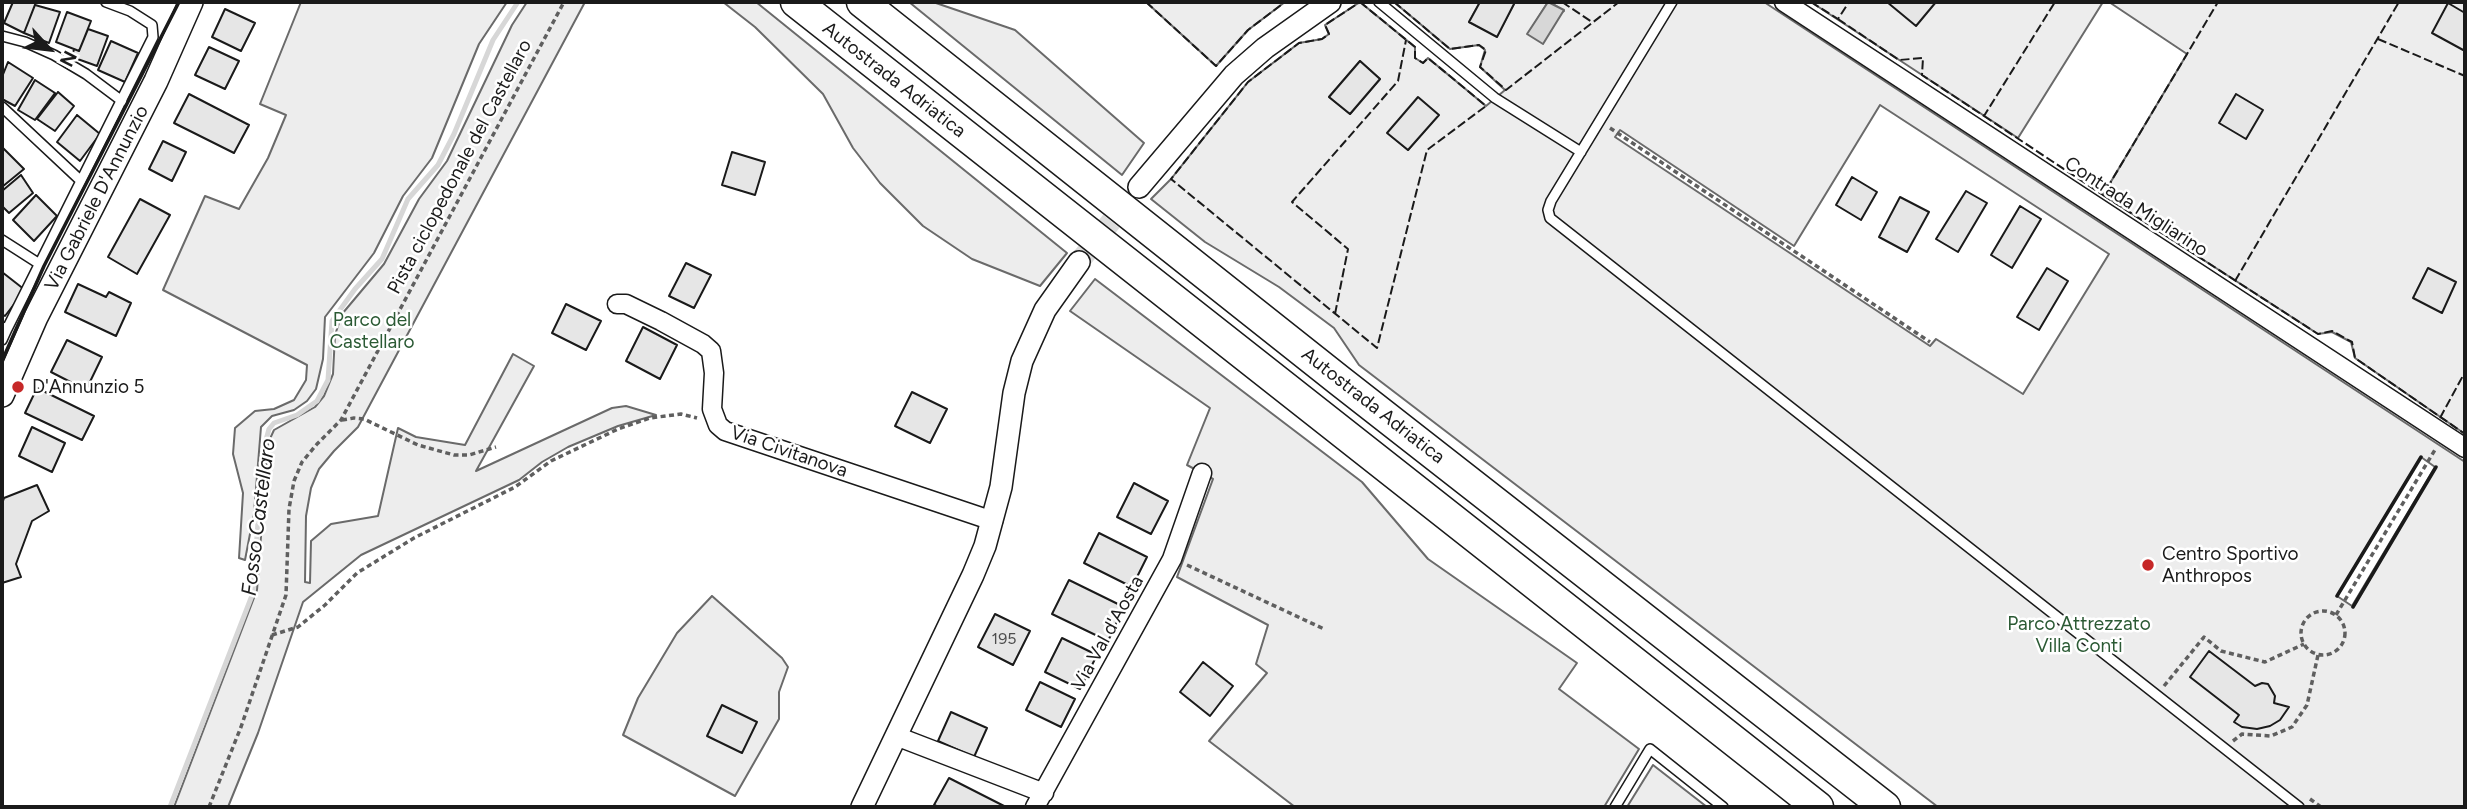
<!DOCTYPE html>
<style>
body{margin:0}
#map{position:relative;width:2467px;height:809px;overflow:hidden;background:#fff;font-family:Figtree,sans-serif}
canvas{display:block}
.frame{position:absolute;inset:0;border:4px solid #1a1a1a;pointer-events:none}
.north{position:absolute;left:14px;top:14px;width:70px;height:70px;-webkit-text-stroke:5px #fff;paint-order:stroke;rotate:117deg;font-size:19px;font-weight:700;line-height:28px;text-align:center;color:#1a1a1a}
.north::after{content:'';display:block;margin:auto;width:24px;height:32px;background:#1a1a1a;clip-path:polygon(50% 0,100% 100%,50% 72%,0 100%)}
</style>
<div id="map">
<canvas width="2467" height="809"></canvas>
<div class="frame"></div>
<div class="north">N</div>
</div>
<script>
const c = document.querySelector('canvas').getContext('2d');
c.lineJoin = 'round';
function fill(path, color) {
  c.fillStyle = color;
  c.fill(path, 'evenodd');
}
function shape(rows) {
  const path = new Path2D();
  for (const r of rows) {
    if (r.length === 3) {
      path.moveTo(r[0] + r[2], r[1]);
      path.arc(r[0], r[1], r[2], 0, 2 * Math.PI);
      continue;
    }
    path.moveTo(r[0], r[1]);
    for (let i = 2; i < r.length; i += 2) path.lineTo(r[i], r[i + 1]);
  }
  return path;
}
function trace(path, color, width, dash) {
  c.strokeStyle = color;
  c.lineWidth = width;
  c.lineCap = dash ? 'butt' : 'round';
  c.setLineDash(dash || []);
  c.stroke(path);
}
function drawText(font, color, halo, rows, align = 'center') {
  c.font = font + ' Figtree,sans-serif';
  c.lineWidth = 5;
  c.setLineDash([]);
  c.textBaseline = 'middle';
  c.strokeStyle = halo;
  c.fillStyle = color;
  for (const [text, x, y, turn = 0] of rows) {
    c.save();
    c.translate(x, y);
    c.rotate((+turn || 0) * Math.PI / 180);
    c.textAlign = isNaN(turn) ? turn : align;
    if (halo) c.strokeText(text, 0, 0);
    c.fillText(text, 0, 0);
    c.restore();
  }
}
const built = shape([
 [301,2,507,2,479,44,432,158,403,196,374,253,325,317,323,359,316,389,307,401,294,410,272,416,261,427,254,513,245,560,239,558,243,493,233,454,235,428,255,411,274,409,294,400,306,380,307,365,163,290,205,196,239,209,268,158,286,115,260,104,301,2],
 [527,2,585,2,358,427,334,451,319,469,311,488,306,516,305,582,310,583,311,541,331,524,378,516,398,428,416,437,465,445,513,354,534,366,476,471,612,408,626,406,656,415,618,426,568,447,542,462,519,480,361,555,303,602,258,733,228,807,174,807,257,590,267,456,268,443,274,430,315,407,324,396,333,374,335,335,342,314,384,264,419,199,447,161,512,25,527,2],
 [723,2,756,2,1067,253,1040,286,972,259,923,226,880,183,853,148,823,94,755,27,723,2],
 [909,2,933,2,1015,30,1144,143,1122,175,909,2],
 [1146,2,1285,2,1248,30,1216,66,1146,2],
 [1360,2,1415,47,1415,58,1423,63,1428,58,1486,106,1505,90,1480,67,1485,50,1479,45,1450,49,1394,2,1480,2,1469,22,1497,36,1515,2,1548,2,1528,34,1564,11,1550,2,1764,2,2465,462,2465,807,1938,807,1359,365,1334,328,1279,287,1205,242,1151,199,1171,179,1248,82,1299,43,1322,39,1329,34,1325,25,1360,2],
 [1360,61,1380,79,1350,114,1329,97,1360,61],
 [1880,105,2109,254,2023,394,1936,339,1930,346,1615,137,1620,130,1794,246,1880,105],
 [1438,115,1408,150,1388,133,1438,115],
 [2421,457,2435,467,2352,606,2337,596,2421,457],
 [1811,2,2103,2,2018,138,1811,2],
 [2109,2,2465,2,2465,434,2355,358,2351,342,2332,332,2318,334,2103,195,2187,54,2109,2],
 [1095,279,1362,482,1428,559,1577,663,1559,689,1639,749,1604,807,1295,807,1209,741,1267,673,1256,664,1268,625,1177,577,1213,479,1187,465,1210,408,1070,311,1095,279],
 [712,596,782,658,788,667,779,692,779,719,735,796,623,735,638,698,677,633,712,596],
 [1653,765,1707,807,1627,807,1653,765]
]);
const water = shape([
 [1548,2,1564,10,1543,44,1527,34,1548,2]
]);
const stream = shape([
 [170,807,253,593,263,451,269,429,274,423,297,415,317,401,328,380,332,321,355,289,382,259,408,199,438,165,454,134,493,40,518,2]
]);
const building = shape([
 [13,2,36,2,24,33,4,23,13,2],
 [1480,2,1515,2,1497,37,1469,22,1480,2],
 [1887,2,1936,2,1916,26,1887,2],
 [2448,3,2465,13,2465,51,2432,33,2448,3],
 [35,5,60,12,49,43,24,33,35,5],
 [225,9,255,23,241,51,212,37,225,9],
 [67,12,91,21,79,51,56,42,67,12],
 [88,29,108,36,97,66,72,57,74,49,79,51,88,29],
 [111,41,138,53,125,82,98,70,111,41],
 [209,47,239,61,225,89,195,75,209,47],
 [1360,61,1380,79,1350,114,1329,97,1360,61],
 [8,62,33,78,15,106,2,99,2,77,8,62],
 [35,80,55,93,35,120,18,110,35,80],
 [58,92,74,106,55,131,37,119,58,92],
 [189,94,249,125,234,153,174,123,189,94],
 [2236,94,2263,110,2246,139,2219,123,2236,94],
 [1418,97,1439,115,1408,150,1387,133,1418,97],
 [77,115,100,134,80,161,57,142,77,115],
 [163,141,186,152,172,181,149,169,163,141],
 [3,148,24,169,2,187,2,149,3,148],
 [732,152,765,162,755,195,722,185,732,152],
 [21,175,33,193,9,213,2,206,2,191,21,175],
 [1852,177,1877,192,1861,220,1836,205,1852,177],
 [1966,191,1987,203,1958,252,1936,239,1966,191],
 [36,195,57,216,34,241,13,220,36,195],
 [1900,197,1929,212,1907,252,1879,237,1900,197],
 [140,199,170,215,137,274,108,257,140,199],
 [2020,206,2041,219,2012,268,1991,255,2020,206],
 [686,263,711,275,694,308,669,296,686,263],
 [2047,268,2068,281,2039,330,2017,317,2047,268],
 [2428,268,2456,282,2442,313,2413,298,2428,268],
 [2,272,25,290,5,316,2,314,2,272],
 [78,284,106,297,109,292,131,303,116,336,65,312,78,284],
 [566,304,601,321,586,350,552,333,566,304],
 [643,327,677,345,660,379,626,361,643,327],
 [67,340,102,357,86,390,51,372,67,340],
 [37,388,94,416,82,440,25,413,37,388],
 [912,392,947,409,930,443,895,426,912,392],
 [32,427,65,443,52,472,19,456,32,427],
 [1134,483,1168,501,1151,534,1117,517,1134,483],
 [37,485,49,511,32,521,16,564,21,577,2,583,2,504,4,498,37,485],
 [1099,533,1147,557,1132,587,1084,563,1099,533],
 [1069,580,1124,607,1108,641,1052,614,1069,580],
 [995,614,1030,631,1013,665,978,647,995,614],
 [1062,638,1097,655,1080,689,1045,672,1062,638],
 [2209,651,2255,686,2262,683,2268,684,2275,696,2274,703,2289,707,2280,720,2270,726,2257,729,2242,727,2234,722,2239,715,2190,677,2209,651],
 [1203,662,1233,686,1210,716,1180,692,1203,662],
 [1040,682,1075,699,1061,727,1026,710,1040,682],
 [722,705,757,722,742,753,707,736,722,705],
 [951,712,987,728,974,757,938,741,951,712],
 [949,778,1006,807,939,807,934,805,949,778]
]);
const tertiaryTunnel = shape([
 [1079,262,1129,199]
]);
const path = shape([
 [1610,128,1930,342],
 [342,420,354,418,364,419,418,445,454,455,469,455,496,447],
 [1187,565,1324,629],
 [2323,633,22],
 [2336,615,2436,448],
 [272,635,298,627,325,605,357,573,414,538,515,487,551,461,618,429,650,418,681,414,697,418],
 [2164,686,2204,637,2221,651,2265,662,2304,644],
 [2233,741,2242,734,2271,736,2292,727,2307,705,2318,655],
 [2310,799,2321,807],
 [209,807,241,727,286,595,289,509,294,481,302,462,317,444,341,420,564,2]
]);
const service = shape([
 [1379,2,1495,98,1581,152],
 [1672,2,1551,201,1548,210,1550,218,2299,807],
 [2,36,25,42,54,55,86,74,122,101],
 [2,107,80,180],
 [2,240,38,263],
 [2,327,7,329,153,37,152,25,130,11,106,2],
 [2,340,7,329],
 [1615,807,1650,749,1723,807]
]);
const minor = shape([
 [1784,2,2465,448],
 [617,304,626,304,661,321,703,344,711,351,714,373,712,409,718,425,725,431,993,521],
 [896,736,1044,793],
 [1035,807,1172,559,1202,473]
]);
const tertiary = shape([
 [1139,187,1234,75,1265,48,1330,2],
 [862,807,973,575,985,546,1001,487,1014,393,1022,361,1045,310,1079,262]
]);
const secondary = shape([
 [2,395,36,317,156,81,191,2]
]);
const motorway = shape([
 [796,2,1818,807],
 [862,2,1340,381,1885,807]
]);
const fence = shape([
 [1146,2,1216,66,1248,30,1285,2],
 [1360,2,1415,47,1415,58,1423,63,1428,58,1486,106,1427,150,1377,348,1171,179,1248,82,1299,43,1322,39,1329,34,1325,25,1360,2],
 [1394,2,1450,49,1479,45,1486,50,1480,67,1506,90,1619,2],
 [1562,2,1592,22],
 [1811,2,1838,19,1849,2],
 [1838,19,1899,60,1923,58,1922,75,1984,116,2055,2],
 [2378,39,2465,76],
 [1984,116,2103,195,2218,2],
 [2103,195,2318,334,2332,331,2352,342,2355,358,2465,434],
 [2235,281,2399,2],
 [1335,314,1348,249,1292,202,1398,81,1406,40],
 [2440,418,2465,372]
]);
const wall = shape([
 [2,361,44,266,179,2],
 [2337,596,2421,457],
 [2353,607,2436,467]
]);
const markers = [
 [18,387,7,"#c62828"],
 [2148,565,7,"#c62828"]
];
const numberNames = [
 ["195",1004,639]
];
const streetNames = [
 ["Autostrada Adriatica",894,80,38],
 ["Pista ciclopedonale del Castellaro",460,167,-62],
 ["Via Gabriele D'Annunzio",97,198,-63],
 ["Contrada Migliarino",2136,207,33],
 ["Autostrada Adriatica",1373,406,38],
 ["Via Civitanova",789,452,19],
 ["Via Val d'Aosta",1108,633,-61]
];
const parkNames = [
 ["Parco del",372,320],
 ["Castellaro",372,342],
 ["Parco Attrezzato",2079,624],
 ["Villa Conti",2079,646]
];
const poiNames = [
 ["D'Annunzio 5",32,387],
 ["Centro Sportivo",2162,554],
 ["Anthropos",2162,576]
];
const waterNames = [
 ["Fosso Castellaro",259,517,-83]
];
fill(built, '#ededed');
trace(built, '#6a6a6a', 2);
fill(water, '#d7d7d7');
trace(water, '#6a6a6a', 2);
trace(stream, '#d7d7d7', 5);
fill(building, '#e6e6e6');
trace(building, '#1a1a1a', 2);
trace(tertiaryTunnel, '#ddd', 21, [21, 10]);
trace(service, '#1a1a1a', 12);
trace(minor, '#1a1a1a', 21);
trace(tertiary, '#1a1a1a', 24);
trace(secondary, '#1a1a1a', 26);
trace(motorway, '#1a1a1a', 33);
trace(path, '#5f5f5f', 3.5, [5, 3.5]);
trace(service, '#fff', 9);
trace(minor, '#fff', 18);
trace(tertiary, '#fff', 21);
trace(secondary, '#fff', 23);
trace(motorway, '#fff', 30);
trace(fence, '#1a1a1a', 2, [9, 3.5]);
trace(wall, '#1a1a1a', 3.5);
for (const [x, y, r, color] of markers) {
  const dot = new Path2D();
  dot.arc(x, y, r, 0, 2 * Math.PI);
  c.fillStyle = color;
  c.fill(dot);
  trace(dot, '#fff', 2.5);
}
drawText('16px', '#4d4d4d', null, numberNames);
drawText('19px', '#1a1a1a', '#fff', streetNames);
drawText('19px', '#2b5a34', '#fff', parkNames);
drawText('19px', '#1a1a1a', '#fff', poiNames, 'left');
drawText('italic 21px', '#1a1a1a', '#fff', waterNames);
</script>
